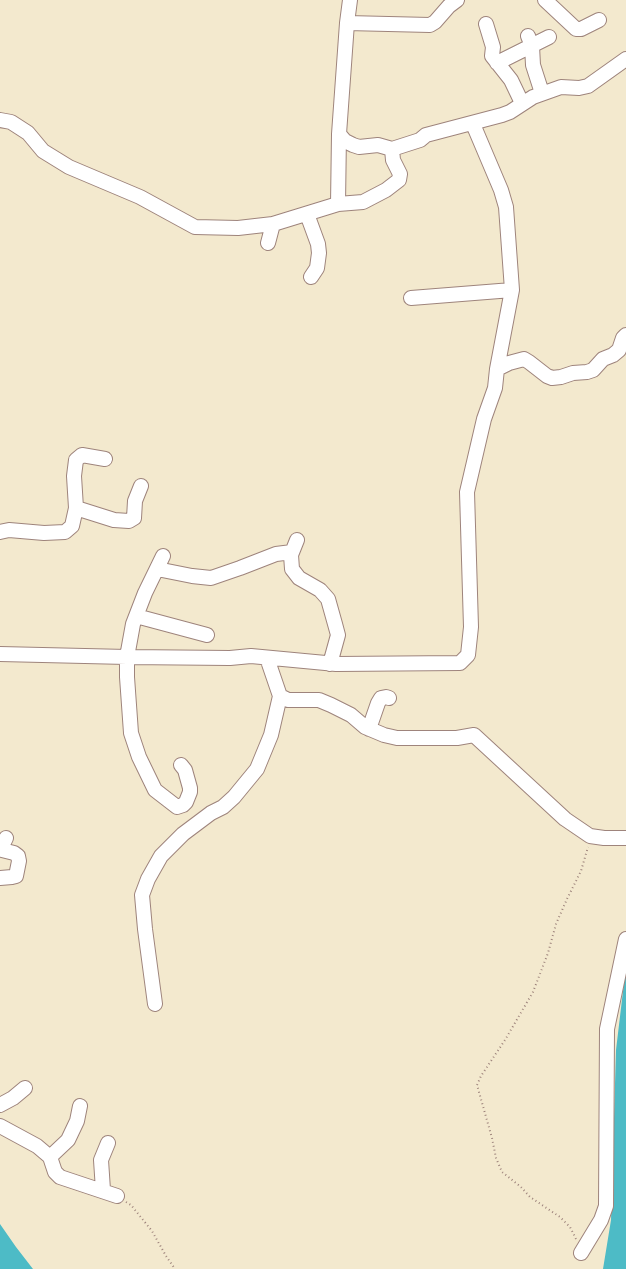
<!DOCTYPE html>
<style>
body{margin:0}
canvas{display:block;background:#f3e9ce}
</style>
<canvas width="626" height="1269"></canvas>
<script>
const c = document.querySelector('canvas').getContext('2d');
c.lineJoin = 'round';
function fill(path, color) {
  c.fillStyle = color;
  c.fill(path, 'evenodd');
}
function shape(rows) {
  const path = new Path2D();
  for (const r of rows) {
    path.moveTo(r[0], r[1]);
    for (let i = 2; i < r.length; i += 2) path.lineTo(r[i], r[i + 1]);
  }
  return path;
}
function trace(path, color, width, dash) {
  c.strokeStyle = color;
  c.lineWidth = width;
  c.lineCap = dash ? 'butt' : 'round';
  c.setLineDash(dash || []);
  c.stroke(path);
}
const water = shape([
 [626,966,626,1269,603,1269,611,1220,616,1050],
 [0,1224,16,1247,33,1269,0,1269]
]);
const path = shape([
 [126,1202,131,1205,152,1231,166,1256,175,1269],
 [576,1239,570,1227,560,1217,530,1197,521,1187,502,1172,496,1158,492,1138,477,1085,481,1076,505,1040,533,992,548,953,556,924,567,899,581,871,588,847]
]);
const minor = shape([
 [545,0,576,29,581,29,599,20],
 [347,23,430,25,435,22,449,6,457,0],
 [486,24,493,47,492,56,511,80,522,103],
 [528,36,532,46,533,65,542,93],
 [497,63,549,37],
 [0,120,11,122,28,133,43,151,69,167,140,197,195,227,238,228,273,224,338,204,363,202,386,190,399,180,400,174,393,160,392,149],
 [339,134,345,141,353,145,359,147,378,145,392,149,420,140,426,135,502,115,510,112,533,97,561,87,579,88,588,86,626,59],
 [338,204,339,134,347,23,350,0],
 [307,214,318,244,319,253,317,268,311,277],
 [268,243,273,224],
 [411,298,512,290],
 [497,369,509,363,524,359,529,362,547,376,552,378,561,377,573,373,587,372,593,370,603,359,613,355,619,350,623,338,626,335],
 [76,508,114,520,129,521,134,518,135,501,141,486],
 [0,532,9,530,44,533,65,532,72,526,76,508,74,476,76,460,82,455,105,459],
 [297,540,291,555,292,569,299,578,320,590,328,599,335,624,338,635,330,664],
 [163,556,145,593,133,624,127,657,127,677,131,733,139,757,155,790,177,807,183,805,186,802,190,792,190,788,185,770,181,765],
 [157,569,192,576,211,578,240,568,276,554,292,552],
 [136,616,207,635],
 [0,654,127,657,230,658,251,656,336,664,460,663,468,655,471,627,467,492,484,419,495,388,497,369,512,290,506,207,501,190,473,124],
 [267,658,280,696,288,700,319,700,331,705,351,715,365,727,384,735,397,738,457,738,474,735,565,819,590,836,604,838,626,838],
 [369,729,378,703,381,698,386,697,389,698],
 [0,878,12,877,16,876,19,861,18,856,14,853,2,850,1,848,6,838],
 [155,1004,145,929,142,895,148,879,161,856,183,834,211,813,223,807,234,797,257,769,271,735,280,696],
 [0,1105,13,1098,25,1088],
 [0,1126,37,1146,50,1157,55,1172,60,1177,117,1196],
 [50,1157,68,1140,77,1121,80,1106],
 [103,1190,101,1160,108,1143],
 [581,1253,601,1220,606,1206,607,1029,626,939]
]);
fill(water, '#4dbbc6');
trace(minor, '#9e847c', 16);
trace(path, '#9e847c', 2, [1, 3]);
trace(minor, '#fff', 14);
</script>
